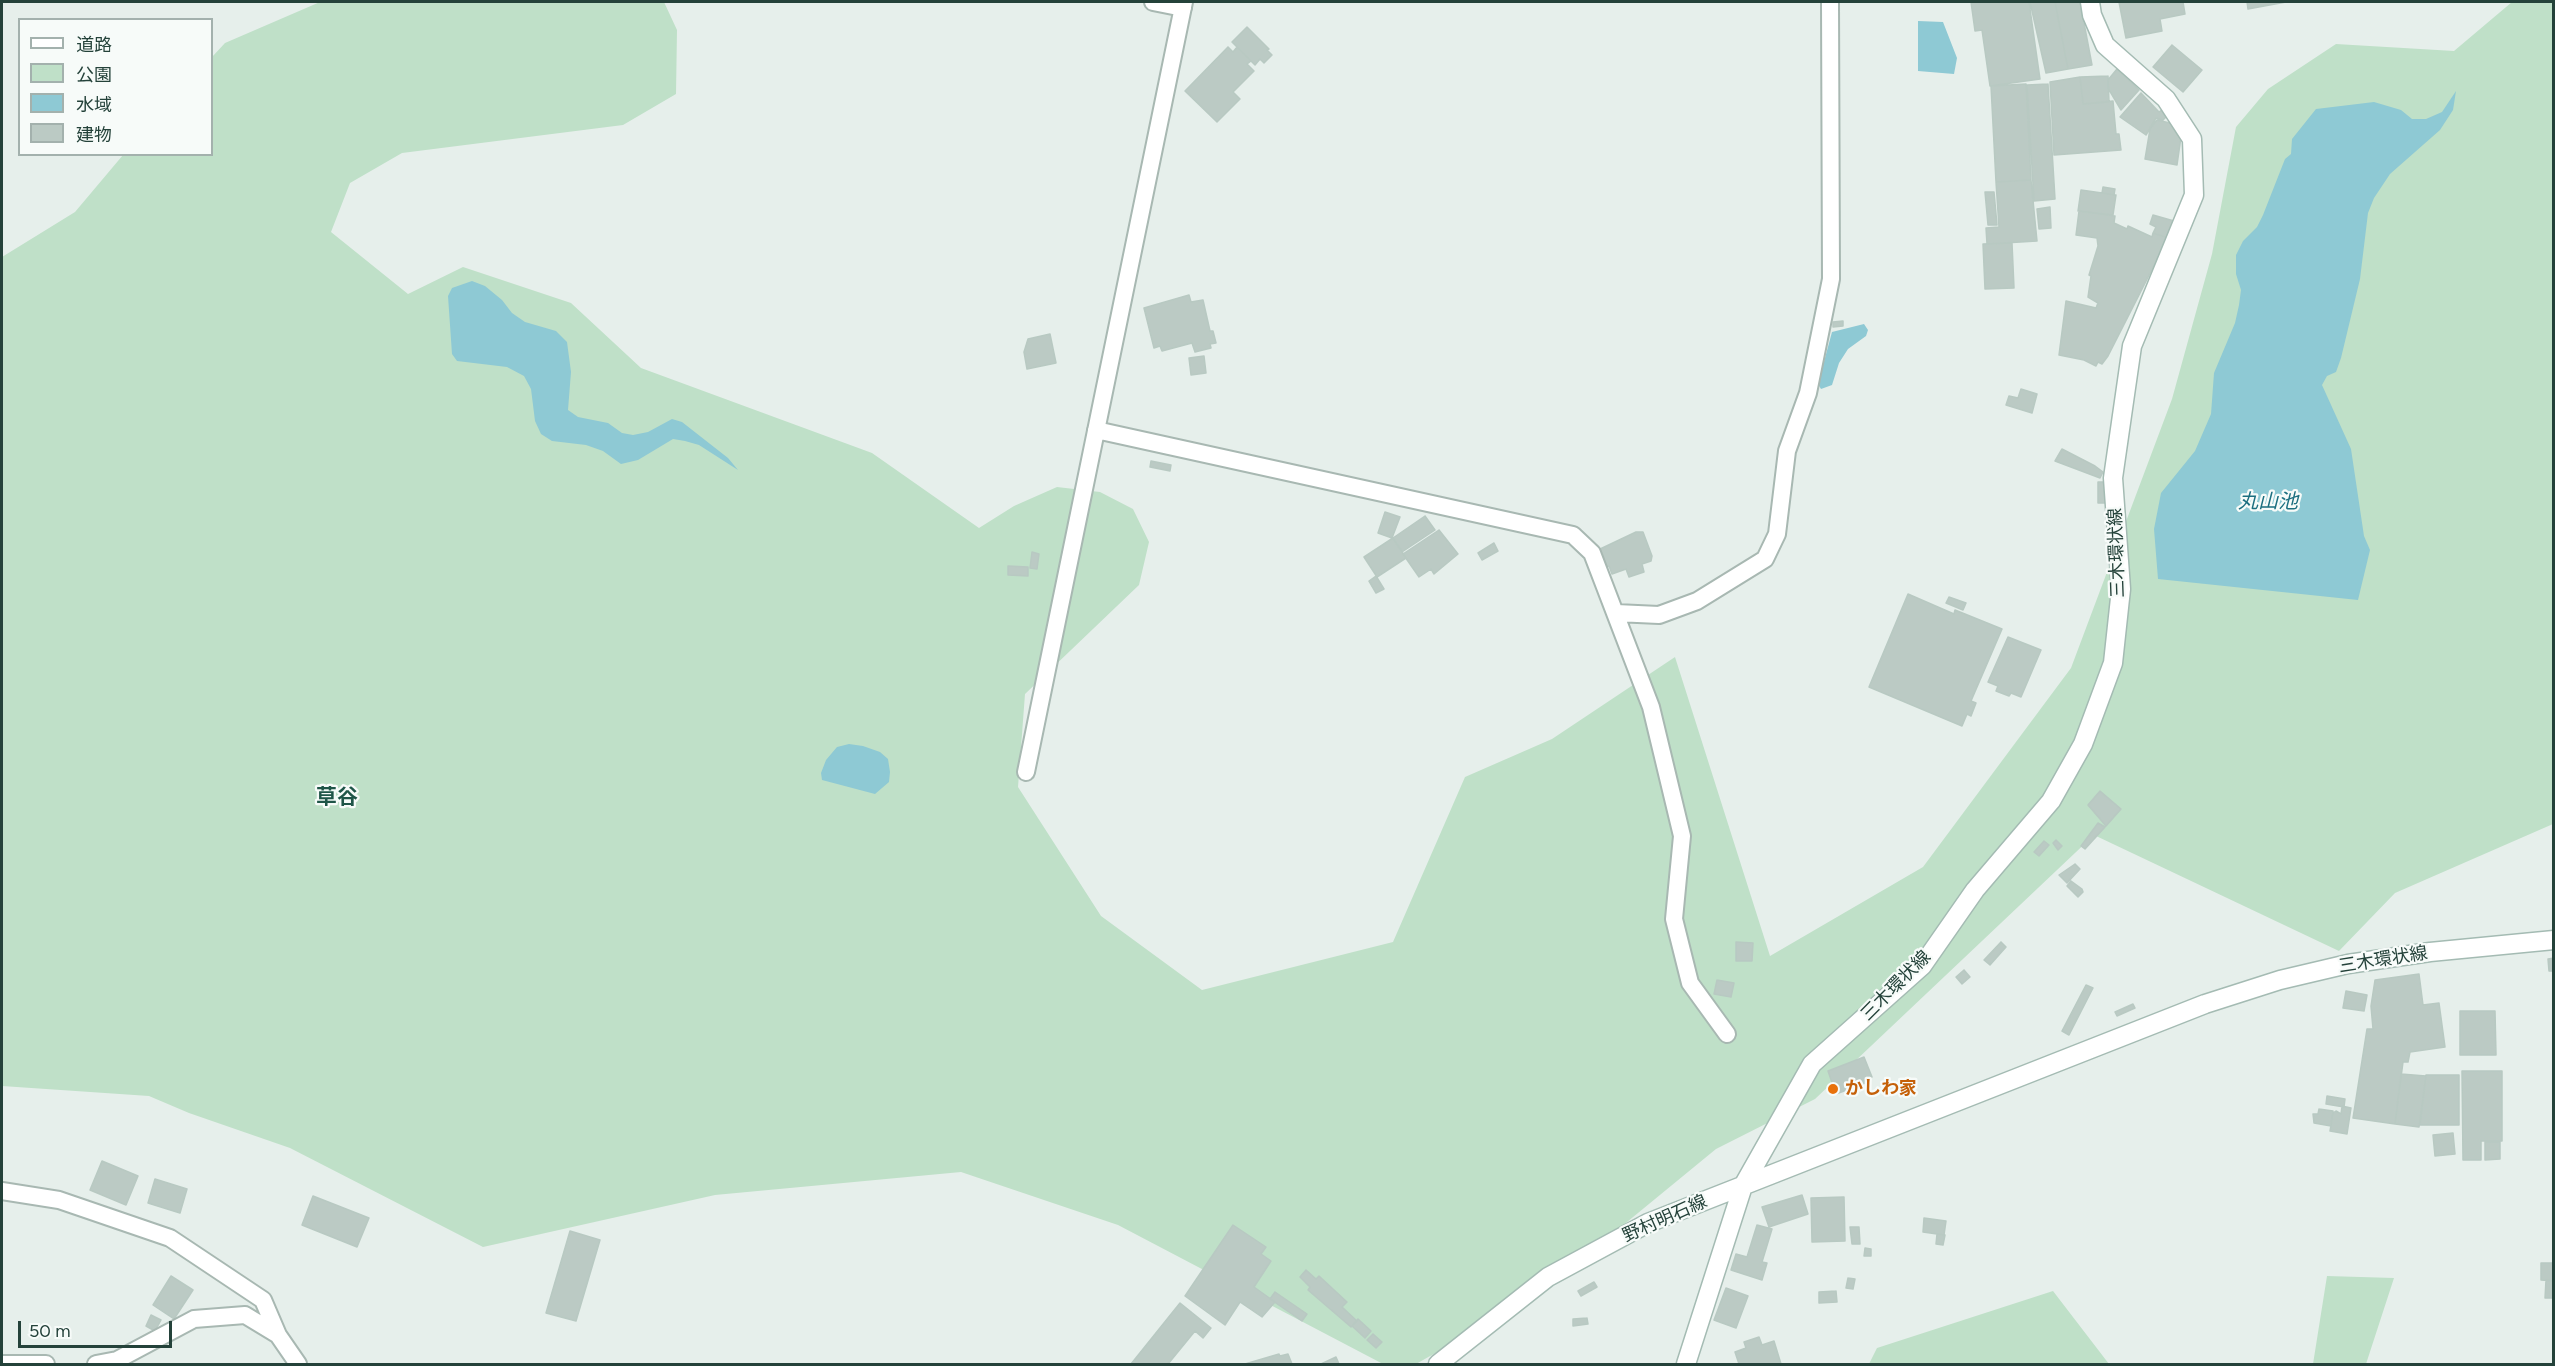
<!DOCTYPE html>
<meta charset="utf-8">
<style>
body{margin:0}
#map{position:relative;width:2555px;height:1366px;overflow:hidden;background:#e6efeb;font-family:Figtree,"Noto Sans JP",sans-serif}
canvas{display:block}
.frame{position:absolute;inset:0;border:3px solid #24423a;pointer-events:none}
.legend{position:absolute;left:18px;top:18px;width:195px;height:138px;box-sizing:border-box;background:#f7fbf9;border:2px solid #a3b1ad;margin:0;padding:8px 10px;list-style:none;font-size:18px;color:#24423a}
.legend li{display:flex;align-items:center;gap:12px;height:30px}
.legend b{width:30px;border:2px solid #a3b1ad}
.scale{position:absolute;left:18px;top:1321px;width:154px;height:27px;box-sizing:border-box;border:3px solid #24423a;border-top:0;padding-left:8px;font-size:18px;line-height:21px;white-space:nowrap;color:#24423a;-webkit-text-stroke:4px #f7fbf9;paint-order:stroke}
</style>
<div id="map">
<canvas width="2555" height="1366"></canvas>
<div class="frame"></div>
<ul class="legend">
<li><b style="height:8px;background:#fff"></b>道路</li>
<li><b style="height:16px;background:#bfe0c8"></b>公園</li>
<li><b style="height:16px;background:#8ec9d4"></b>水域</li>
<li><b style="height:16px;background:#bbcac4"></b>建物</li>
</ul>
<div class="scale">50 m</div>
</div>
<script>
const c = document.querySelector('canvas').getContext('2d');
c.lineJoin = 'round';
function fill(path, color) {
  c.fillStyle = color;
  c.fill(path, 'evenodd');
}
function shape(rows) {
  const path = new Path2D();
  for (const r of rows) {
    path.moveTo(r[0], r[1]);
    for (let i = 2; i < r.length; i += 2) path.lineTo(r[i], r[i + 1]);
  }
  return path;
}
function trace(path, color, width, dash) {
  c.strokeStyle = color;
  c.lineWidth = width;
  c.lineCap = dash ? 'butt' : 'round';
  c.setLineDash(dash || []);
  c.stroke(path);
}
function drawText(font, color, halo, rows, align = 'center') {
  c.font = font + ' Figtree,"Noto Sans JP",sans-serif';
  c.lineWidth = 4.5;
  c.setLineDash([]);
  c.textBaseline = 'middle';
  c.strokeStyle = halo;
  c.fillStyle = color;
  for (const [text, x, y, turn = 0] of rows) {
    c.save();
    c.translate(x, y);
    c.rotate((+turn || 0) * Math.PI / 180);
    c.textAlign = isNaN(turn) ? turn : align;
    if (halo) c.strokeText(text, 0, 0);
    c.fillText(text, 0, 0);
    c.restore();
  }
}
const green = shape([
 [320,2,664,2,677,30,676,94,623,125,402,153,350,183,331,232,408,294,463,267,571,303,641,368,872,453,979,528,1014,506,1057,487,1100,492,1133,509,1149,542,1139,585,1025,694,1018,787,1101,916,1202,990,1393,942,1465,777,1552,739,1675,657,1770,956,1923,867,2071,668,2172,399,2212,254,2236,127,2268,89,2336,44,2454,51,2512,2,2553,2,2553,824,2395,893,2339,951,2094,835,1815,1099,1716,1149,1538,1295,1416,1364,1383,1364,1118,1225,961,1172,715,1195,483,1247,290,1148,189,1113,149,1096,2,1086,2,257,75,212,123,155,212,154,212,57,225,43],
 [2327,1276,2394,1278,2366,1364,2313,1364],
 [2053,1291,2109,1364,1869,1364,1877,1348]
]);
const water = shape([
 [1918,21,1943,22,1957,58,1954,74,1918,71],
 [2456,91,2453,110,2440,130,2390,174,2374,198,2368,213,2360,279,2341,358,2336,372,2327,376,2322,385,2351,449,2364,536,2370,550,2358,600,2158,579,2154,529,2161,493,2195,451,2211,414,2214,373,2235,323,2239,305,2241,290,2236,274,2236,255,2243,241,2257,227,2263,215,2285,159,2291,154,2292,139,2316,109,2374,102,2401,110,2412,119,2426,119,2442,112],
 [472,281,485,286,502,300,512,313,525,322,556,331,567,342,571,372,568,410,578,417,608,423,622,433,633,435,648,432,672,419,682,422,728,458,738,470,699,445,685,441,673,439,638,460,621,464,603,451,586,445,552,441,541,434,535,421,531,389,524,376,507,367,457,361,452,354,448,296,452,288],
 [1864,324,1868,330,1866,336,1848,349,1839,363,1832,385,1821,389,1818,384,1832,332],
 [849,744,863,746,880,752,888,759,890,772,889,782,875,794,822,780,821,773,826,760,837,747]
]);
const building = shape([
 [1971,2,2029,2,2040,79,1990,86,1982,30,1975,31,1971,2],
 [2030,2,2055,2,2068,69,2046,73,2030,2],
 [2055,2,2080,2,2092,65,2068,69,2055,2],
 [2119,2,2183,2,2185,14,2160,19,2162,31,2126,38,2119,2],
 [2247,2,2286,2,2248,9,2247,2],
 [1247,27,1269,49,1267,50,1272,55,1264,63,1260,59,1255,65,1232,42,1247,27],
 [2172,45,2202,70,2183,92,2153,67,2172,45],
 [1228,47,1233,52,1237,47,1251,61,1247,64,1254,71,1233,92,1240,99,1217,122,1185,91,1228,47],
 [2117,69,2139,90,2121,110,2108,88,2108,80,2117,69],
 [2108,76,2109,102,2083,104,2080,77,2108,76],
 [2080,77,2083,104,2113,101,2116,134,2119,134,2121,150,2054,155,2050,82,2080,77],
 [2026,84,2031,180,1996,182,1991,86,2026,84],
 [2048,84,2055,199,2034,201,2027,85,2048,84],
 [2141,93,2159,112,2163,109,2167,116,2163,120,2156,118,2146,135,2120,117,2141,93],
 [2157,120,2174,124,2174,128,2181,137,2177,165,2145,159,2150,129,2157,120],
 [2031,180,2037,241,1987,244,1986,228,1999,227,1996,182,2031,180],
 [2103,187,2115,189,2114,195,2102,193,2103,187],
 [2081,190,2116,195,2113,215,2078,211,2081,190],
 [1985,192,1994,192,1997,225,1988,225,1985,192],
 [2050,207,2051,228,2039,229,2037,209,2050,207],
 [2079,211,2115,216,2114,223,2127,229,2128,226,2152,237,2153,233,2168,238,2108,356,2102,364,2098,362,2096,366,2084,360,2059,355,2066,301,2096,308,2098,303,2088,297,2091,276,2089,275,2098,246,2097,238,2076,235,2079,211],
 [2153,215,2174,221,2168,238,2153,233,2156,227,2150,224,2153,215],
 [2012,243,2014,288,1985,289,1983,244,2012,243],
 [1189,295,1191,302,1203,300,1210,331,1213,331,1216,343,1210,344,1211,348,1195,352,1192,343,1162,351,1160,346,1154,348,1144,308,1189,295],
 [1843,321,1843,326,1833,327,1833,322,1843,321],
 [1050,334,1056,363,1027,369,1024,352,1028,339,1050,334],
 [1204,356,1206,373,1191,375,1189,358,1204,356],
 [2021,389,2037,394,2032,413,2006,405,2009,396,2018,398,2021,389],
 [2062,449,2095,466,2103,472,2100,478,2055,461,2062,449],
 [1151,461,1171,465,1170,471,1150,467,1151,461],
 [2098,482,2106,482,2106,503,2098,503,2098,482],
 [1385,512,1400,517,1392,538,1378,533,1385,512],
 [1425,516,1435,530,1402,552,1393,538,1425,516],
 [1439,530,1458,554,1434,574,1431,569,1419,577,1403,554,1439,530],
 [1636,532,1643,532,1652,556,1651,561,1642,564,1644,572,1629,577,1626,569,1612,574,1609,566,1605,568,1598,550,1636,532],
 [1393,538,1406,558,1377,577,1364,557,1393,538],
 [1494,543,1498,551,1482,560,1478,553,1494,543],
 [1032,552,1039,554,1037,569,1030,568,1032,552],
 [1008,566,1028,567,1028,576,1008,575,1008,566],
 [1376,576,1384,589,1376,593,1369,581,1376,576],
 [1908,594,1954,614,1955,610,2002,629,1971,701,1976,703,1971,716,1967,714,1962,726,1869,687,1908,594],
 [1949,597,1966,603,1963,610,1946,603,1949,597],
 [2008,637,2041,650,2021,697,2011,693,2009,696,1996,691,1998,686,1988,682,2008,637],
 [2100,791,2121,809,2106,826,2088,805,2100,791],
 [2098,823,2105,827,2085,849,2081,846,2098,823],
 [2056,840,2062,846,2058,850,2053,843,2056,840],
 [2044,841,2049,845,2039,856,2034,852,2044,841],
 [2075,864,2080,869,2067,883,2059,875,2075,864],
 [2071,881,2082,889,2083,892,2078,897,2067,886,2071,881],
 [1736,942,1753,943,1752,961,1736,961,1736,942],
 [2001,942,2006,947,1990,965,1984,960,2001,942],
 [2554,958,2554,971,2549,971,2548,959,2554,958],
 [1964,970,1970,977,1962,984,1956,977,1964,970],
 [2419,974,2423,1005,2439,1003,2445,1047,2410,1052,2408,1062,2403,1062,2395,1124,2353,1118,2367,1029,2373,1029,2371,1006,2375,980,2419,974],
 [1717,980,1734,983,1731,997,1714,994,1717,980],
 [2086,985,2093,988,2069,1035,2062,1031,2086,985],
 [2346,991,2367,995,2364,1011,2343,1008,2346,991],
 [2133,1004,2135,1008,2117,1016,2115,1012,2133,1004],
 [2460,1011,2495,1011,2496,1055,2460,1055,2460,1011],
 [1864,1057,1872,1077,1867,1079,1868,1082,1836,1094,1828,1071,1864,1057],
 [2462,1071,2502,1071,2502,1141,2481,1141,2481,1160,2463,1160,2462,1071],
 [2401,1074,2426,1076,2419,1127,2395,1124,2401,1074],
 [2426,1075,2459,1075,2459,1125,2420,1125,2426,1075],
 [2327,1096,2345,1099,2344,1107,2326,1104,2327,1096],
 [2342,1106,2351,1108,2347,1134,2330,1131,2333,1113,2336,1111,2341,1114,2342,1106],
 [2319,1109,2333,1111,2331,1126,2314,1123,2313,1114,2318,1114,2319,1109],
 [2453,1133,2455,1154,2435,1156,2433,1135,2453,1133],
 [2485,1142,2500,1142,2500,1159,2485,1160,2485,1142],
 [102,1161,138,1176,126,1205,90,1190,102,1161],
 [155,1179,187,1189,180,1213,148,1203,155,1179],
 [1802,1195,1808,1214,1769,1227,1762,1207,1802,1195],
 [313,1196,369,1218,357,1247,302,1225,313,1196],
 [1844,1197,1845,1241,1812,1242,1811,1198,1844,1197],
 [1924,1218,1946,1221,1944,1235,1923,1232,1924,1218],
 [1233,1225,1266,1247,1261,1254,1271,1261,1254,1287,1275,1302,1262,1317,1240,1302,1225,1325,1185,1296,1233,1225],
 [1757,1225,1772,1229,1762,1262,1767,1263,1762,1280,1731,1270,1736,1254,1747,1257,1757,1225],
 [1850,1227,1859,1227,1860,1244,1852,1244,1850,1227],
 [570,1231,600,1240,576,1321,546,1313,570,1231],
 [1937,1234,1945,1235,1943,1245,1936,1244,1937,1234],
 [1865,1248,1871,1249,1871,1256,1864,1256,1865,1248],
 [2541,1263,2554,1263,2554,1281,2541,1280,2541,1263],
 [1306,1270,1316,1279,1319,1276,1347,1302,1342,1307,1357,1321,1351,1327,1308,1290,1310,1287,1300,1277,1306,1270],
 [171,1276,193,1290,174,1319,153,1305,171,1276],
 [1848,1278,1855,1279,1853,1289,1846,1288,1848,1278],
 [2546,1280,2554,1281,2554,1298,2545,1298,2546,1280],
 [1594,1282,1597,1287,1581,1296,1578,1291,1594,1282],
 [1726,1288,1748,1296,1736,1328,1714,1320,1726,1288],
 [1836,1291,1837,1302,1819,1303,1819,1292,1836,1291],
 [1275,1292,1307,1314,1302,1321,1270,1299,1275,1292],
 [1180,1303,1211,1328,1203,1338,1195,1331,1168,1364,1131,1364,1180,1303],
 [151,1315,161,1320,155,1331,146,1326,151,1315],
 [1587,1318,1588,1324,1573,1326,1573,1319,1587,1318],
 [1358,1319,1371,1331,1365,1338,1352,1326,1358,1319],
 [1373,1334,1382,1342,1376,1348,1367,1340,1373,1334],
 [1759,1337,1762,1345,1774,1341,1781,1364,1739,1364,1735,1352,1746,1348,1744,1342,1759,1337],
 [1279,1354,1280,1356,1288,1354,1292,1364,1245,1364,1279,1354],
 [1336,1357,1339,1364,1321,1364,1336,1357]
]);
const street = shape([
 [1153,2,1183,8],
 [1096,430,1573,535,1592,553,1651,707,1682,836,1674,919,1690,983,1727,1034],
 [1616,613,1659,615,1697,601,1765,559,1777,534,1787,451,1808,393,1831,279,1830,2],
 [1026,772,1184,2],
 [2,1191,59,1200,170,1238,263,1300,278,1335,298,1364],
 [2,1364,46,1364],
 [96,1364,117,1360,194,1319,245,1315,278,1335]
]);
const secondary = shape([
 [1438,1364,1548,1277,1648,1223,2205,1004,2280,980,2348,964,2430,952,2554,940],
 [1686,1364,1743,1186,1812,1064,1922,966,1975,890,2051,801,2083,744,2113,663,2121,589,2113,478,2132,346,2194,195,2192,139,2166,99,2105,45,2092,15,2090,2]
]);
const markers = [
 [1833,1089,6,"#e8710a"]
];
const streetNames = [
 ["三木環状線",2117,553,-92],
 ["三木環状線",2383,960,-9],
 ["三木環状線",1896,986,-45],
 ["野村明石線",1665,1219,-24]
];
const foodNames = [
 ["かしわ家",1845,1089]
];
const waterNames = [
 ["丸山池",2268,502]
];
const quarterNames = [
 ["草谷",337,798]
];
fill(green, '#bfe0c8');
fill(water, '#8ec9d4');
fill(building, '#bbcac4');
trace(building, '#b8c9c2', 1.5);
trace(street, '#a8b8b2', 20);
trace(secondary, '#a4bbb3', 21);
trace(street, '#fff', 16);
trace(secondary, '#fff', 18);
for (const [x, y, r, color] of markers) {
  const dot = new Path2D();
  dot.arc(x, y, r, 0, 2 * Math.PI);
  c.fillStyle = color;
  c.fill(dot);
  trace(dot, '#f7fbf9', 2);
}
drawText('18px', '#24423a', '#f7fbf9', streetNames);
drawText('bold 18px', '#c56008', '#f7fbf9', foodNames, 'left');
drawText('italic 20px', '#1c6f80', '#f7fbf9', waterNames);
drawText('bold 21px', '#1f5548', '#f7fbf9', quarterNames);
</script>
